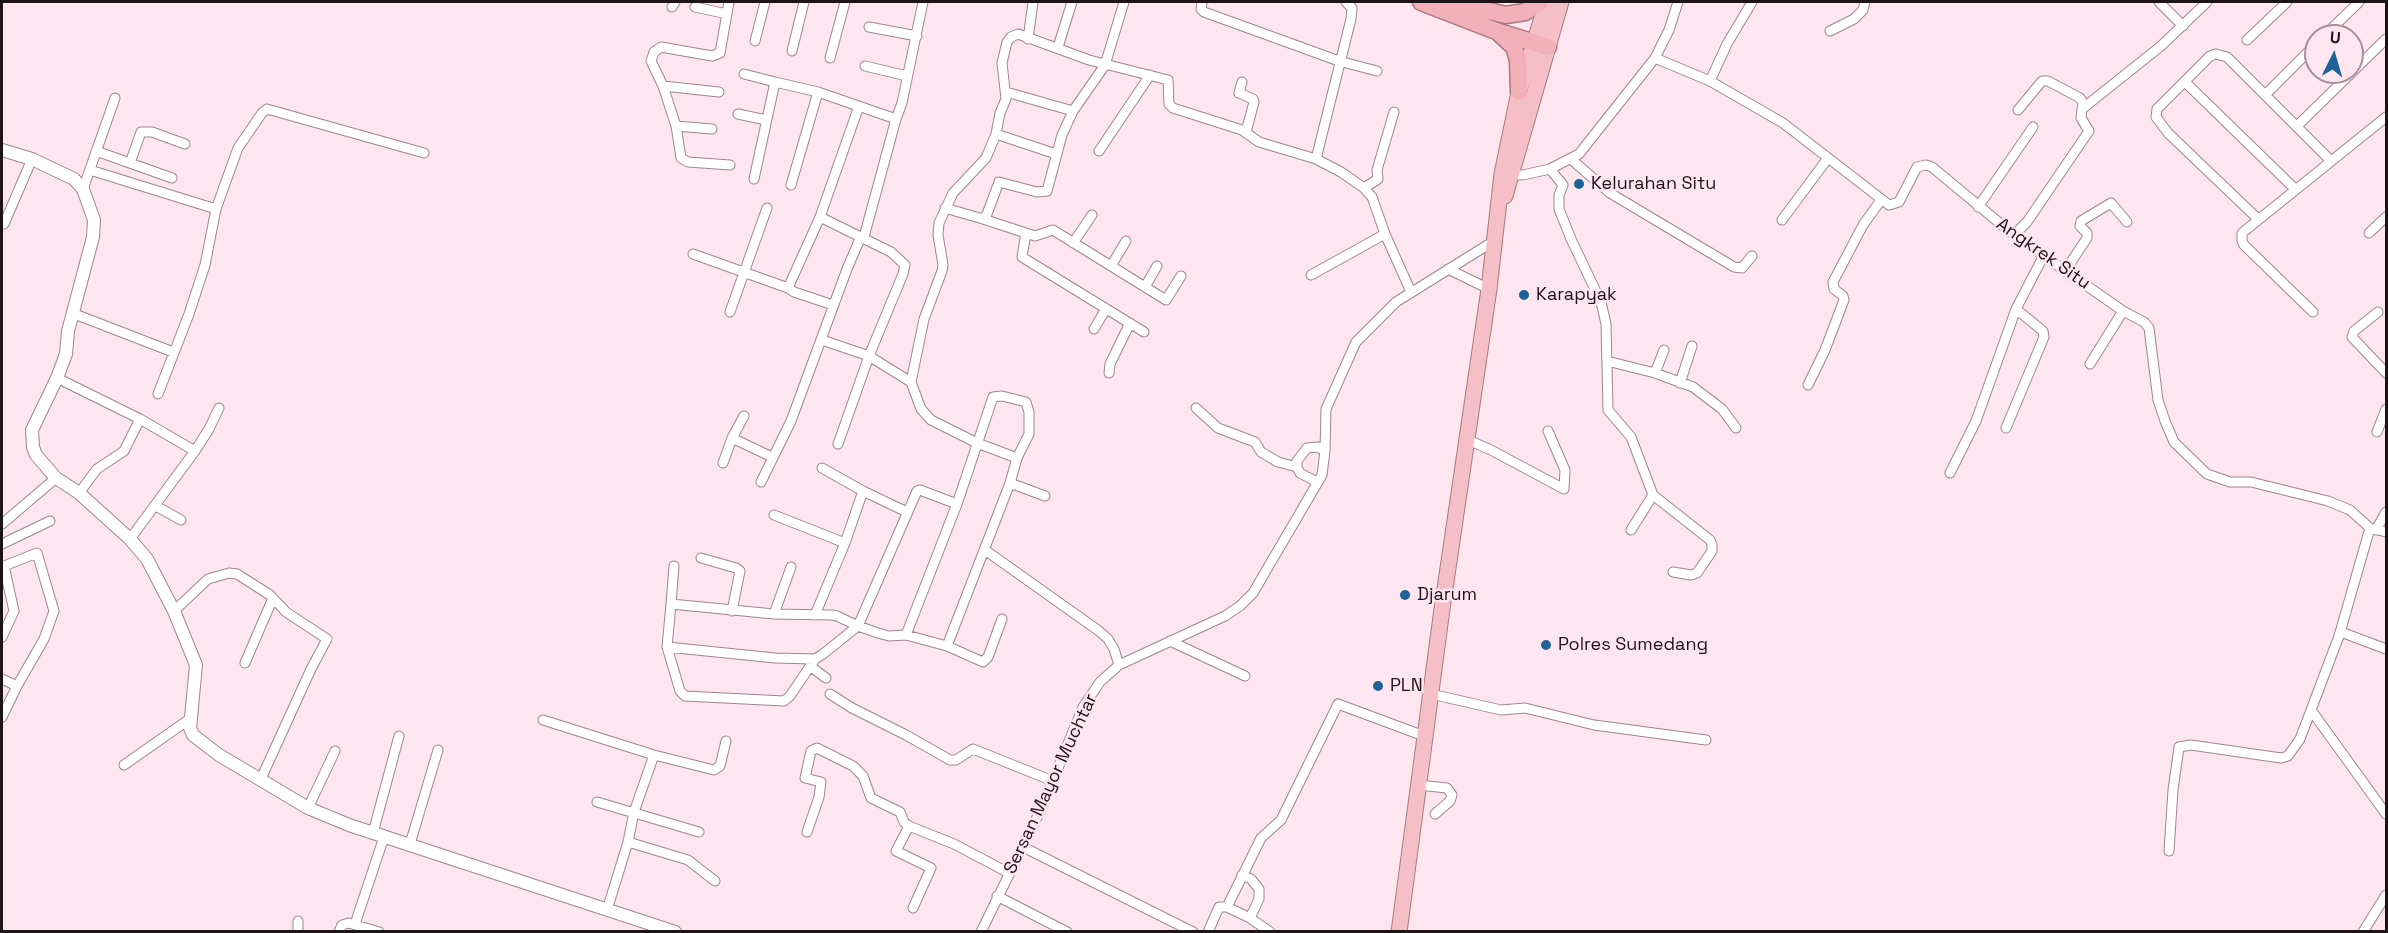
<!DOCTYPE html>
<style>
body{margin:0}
#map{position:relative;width:2388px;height:933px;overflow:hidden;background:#fde6f0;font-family:"Space Grotesk",sans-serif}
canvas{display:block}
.frame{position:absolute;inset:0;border:3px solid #1e1418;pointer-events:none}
.north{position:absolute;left:2304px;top:24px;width:60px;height:60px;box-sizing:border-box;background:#fde6f0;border:2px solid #a4929a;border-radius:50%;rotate:5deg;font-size:16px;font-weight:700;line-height:24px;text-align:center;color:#1e1418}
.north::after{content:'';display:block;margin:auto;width:21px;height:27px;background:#1e6398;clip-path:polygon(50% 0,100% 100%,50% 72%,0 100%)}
</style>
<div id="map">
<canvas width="2388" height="933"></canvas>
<div class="frame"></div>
<div class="north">U</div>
</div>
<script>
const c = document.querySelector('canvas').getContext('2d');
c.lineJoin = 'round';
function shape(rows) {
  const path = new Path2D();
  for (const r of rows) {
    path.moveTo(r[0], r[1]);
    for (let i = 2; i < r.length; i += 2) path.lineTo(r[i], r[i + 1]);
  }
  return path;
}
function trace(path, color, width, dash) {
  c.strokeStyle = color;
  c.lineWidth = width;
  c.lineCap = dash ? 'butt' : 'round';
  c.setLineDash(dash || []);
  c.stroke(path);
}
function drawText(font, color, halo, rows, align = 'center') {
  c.font = font + ' "Space Grotesk",sans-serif';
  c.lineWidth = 5;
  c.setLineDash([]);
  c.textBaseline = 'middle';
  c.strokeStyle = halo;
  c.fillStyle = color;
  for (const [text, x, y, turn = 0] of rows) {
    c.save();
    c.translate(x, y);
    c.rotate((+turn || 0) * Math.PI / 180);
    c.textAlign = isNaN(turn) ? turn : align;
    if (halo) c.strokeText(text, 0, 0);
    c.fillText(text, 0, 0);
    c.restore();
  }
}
const minor = shape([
 [729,2,720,53,712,56,661,47,654,52,651,61,663,86,676,126,681,158,688,162,730,165],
 [1202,2,1201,9,1204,12,1339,61,1377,71],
 [2159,2,2183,26],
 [672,7,675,2],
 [695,7,727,14],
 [869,27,917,36],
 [1830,31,1854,19,1863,10,1865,2],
 [2324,36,2359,2],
 [1028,39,1033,2],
 [2247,40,2287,2],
 [755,41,765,2],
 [1058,47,1072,2],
 [792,51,804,2],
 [830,58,845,2],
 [1655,58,1710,81,1783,123,1889,205,1899,202,1917,167,1926,165,1932,167,2014,235,2123,311,2144,322,2149,328,2158,400,2165,421,2174,442,2207,474,2230,482,2251,482,2328,501,2350,510,2370,528,2386,532],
 [865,66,907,76],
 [744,74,775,82],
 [1710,81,1727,44,1752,2],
 [1242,82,1239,93,1253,99,1254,102,1246,132],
 [2185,82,2295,189],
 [663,86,719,92],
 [1006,92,1073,111],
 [2265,95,2316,44],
 [2018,110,2042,81,2048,81,2080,98,2083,103,2082,109,2161,46,2207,2],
 [738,114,766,120],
 [676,126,712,129],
 [2297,126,2386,39],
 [996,134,1056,154],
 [96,151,172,178],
 [1099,151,1150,75],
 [1316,159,1351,19,1352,8,1346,2],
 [1571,159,1610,193,1734,267,1742,268,1752,256],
 [130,163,141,132,152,132,185,144],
 [1550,169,1563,185,1559,195,1559,209,1571,239,1601,302,1606,324,1608,410,1631,437,1653,495,1710,540,1712,545,1712,551,1697,573,1691,575,1673,572],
 [90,170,216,209,238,148,262,113,267,109,424,153],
 [1507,175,1523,175,1550,169,1579,154,1655,58,1669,30,1678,2],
 [754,179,775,82,818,92,896,119,902,103,923,2],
 [791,185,818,92],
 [1364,188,1378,179,1377,170,1394,112],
 [83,189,115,98],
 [1978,207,2033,127],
 [945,208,983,219,987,214,999,182,1037,192,1047,191,1062,135,1073,111,1105,65,1124,2],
 [820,217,891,252,905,265,903,274,869,356,838,444],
 [983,219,1035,236,1053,230,1166,300,1181,276],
 [2258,219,2168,133,2156,117,2157,109,2210,56,2216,54,2227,57,2330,160],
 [1782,220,1828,158],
 [4,224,32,159],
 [1026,233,1022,257,1144,332],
 [2369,233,2386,217],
 [2014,235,2027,222,2089,131,2081,118,2082,109],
 [1073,243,1092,215],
 [693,254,788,288],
 [1111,266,1126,241],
 [1448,269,1489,289],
 [2065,271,2087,238,2087,233,2080,226,2081,221,2111,203,2127,222],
 [1311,275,1385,234],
 [1145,287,1157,266],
 [833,305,794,292,788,288,820,217,859,106],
 [730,312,767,208],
 [2313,312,2244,245,2242,241,2242,233,2386,117],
 [2378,312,2354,331,2352,337,2386,373],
 [72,313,173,352],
 [1094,329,1106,309],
 [822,340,869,356,911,382,921,409,931,420,977,443,1017,458],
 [1607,361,1655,373,1693,387,1722,409,1736,428],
 [2090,364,2123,311],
 [1109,373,1110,364,1130,323],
 [1655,373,1664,350],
 [57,378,140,419],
 [911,382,924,319,942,271,943,265,938,235,939,223,953,193,986,158,996,134,1000,113,1006,99,1002,63,1007,42,1011,37,1018,34,1089,60,1168,80,1169,104,1173,108,1242,130,1259,142,1316,159,1341,172,1364,188,1372,197,1385,234,1411,292],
 [1680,383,1692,346],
 [1808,385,1825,350,1844,300,1843,296,1834,289,1833,282,1863,225,1881,200],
 [158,394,189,314,205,265,216,209],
 [1196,408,1218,428,1255,442,1261,452,1278,462,1297,467,1300,473,1317,482],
 [2006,428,2044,337,2043,331,2016,309],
 [2377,432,2386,409],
 [732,438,772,457],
 [1468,440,1491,450,1564,489,1565,470,1548,431],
 [723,463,732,438,744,416],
 [1297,467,1297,461,1307,448,1318,447,1325,451],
 [822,468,863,491,907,512],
 [1950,473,1976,421,2016,309,2044,255],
 [761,482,791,421,847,269,859,241,864,237,896,119],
 [1010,483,1045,496],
 [79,493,97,469,124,451,140,419,195,451],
 [156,506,181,520],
 [774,515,845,543],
 [2,524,56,478],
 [2370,528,2339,636,2311,710,2386,814],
 [1631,530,1653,495],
 [2376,530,2386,512],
 [130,539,195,451,209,429,219,408],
 [2,544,50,521],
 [985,550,1099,631,1108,639,1114,649,1119,665],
 [701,558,736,568,740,571,732,611],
 [671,604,674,566],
 [174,611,208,579,229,573,237,574,270,595,286,612,327,639,311,669,260,781],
 [774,614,791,567],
 [815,615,845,543,863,491],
 [2341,632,2386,649],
 [906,635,957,504],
 [2,637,14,611,4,566,37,553,54,611,44,639,17,686],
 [1170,641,1245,676],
 [947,646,983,662,988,657,1002,619],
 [667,647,775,658,815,659,823,654,858,626,917,491,920,490,957,504,993,397,1002,396,1026,402,1029,412,1029,434,1017,458,1010,483,947,646,906,635,889,636,878,633,858,626,837,616,832,615,774,614,671,604,667,647,680,691,685,696,784,701,790,696,815,659],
 [245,663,273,598],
 [810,666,826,678],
 [2,679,17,686,2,717],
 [830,694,852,708,906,735,950,760,956,760,973,749,1053,781],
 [1431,694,1501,710,1525,708,1594,725,1706,740],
 [543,720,654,755,714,770,720,766,726,741],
 [124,765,191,718],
 [1419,785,1447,788,1452,795,1450,801,1435,814],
 [597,802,699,832],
 [308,808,335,751],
 [909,826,896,851,931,868,913,908],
 [807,832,819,797,821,782,805,778,811,751,817,748,853,766,863,776,871,798,900,812,904,822,909,826,954,844,1009,873],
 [373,833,399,736],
 [628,842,688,860,715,881],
 [410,844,438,750],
 [1023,847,1193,932],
 [2169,851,2173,790,2179,747,2191,745,2281,758,2288,756,2300,739,2311,710],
 [1242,875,1251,879,1259,889,1259,899,1250,918,1270,932],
 [997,896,1067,932],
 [1227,907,1261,838,1281,820,1338,704,1424,736],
 [607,910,628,842,634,812,654,755],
 [298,921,298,932],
 [355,924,384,837],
 [339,932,342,925,349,923,379,932],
 [981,932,1042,807,1083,707,1100,682,1119,665,1225,616,1240,606,1253,593,1322,475,1325,451,1326,409,1356,342,1396,302,1494,241],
 [1208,932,1219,907,1227,907,1250,918],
 [2363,932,2386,895]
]);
const tertiary = shape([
 [2,150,32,159,74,179,83,189,94,220,93,237,68,331,66,354,57,378,32,430,33,447,36,455,56,478,79,493,130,539,147,559,174,611,196,665,190,728,193,735,219,755,308,808,349,825,675,932]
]);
const trunk = shape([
 [1505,196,1561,2],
 [1399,932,1442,609,1489,289,1502,174,1519,92,1547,2]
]);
const motorway = shape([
 [1421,2,1496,31,1548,47],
 [1450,2,1506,15,1525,12,1540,2],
 [1500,34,1514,47,1518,60,1519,92]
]);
const markers = [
 [1579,184,6,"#1e6398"],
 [1524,295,6,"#1e6398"],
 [1405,595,6,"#1e6398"],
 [1546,645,6,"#1e6398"],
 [1378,686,6,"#1e6398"]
];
const poiNames = [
 ["Kelurahan Situ",1591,184],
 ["Karapyak",1536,295],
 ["Djarum",1417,595],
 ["Polres Sumedang",1558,645],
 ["PLN",1390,686]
];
const streetNames = [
 ["Angkrek Situ",2043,254,35],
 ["Sersan Mayor Muchtar",1051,784,-65]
];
trace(minor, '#9f8590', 11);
trace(tertiary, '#9f8590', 14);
trace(trunk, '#a87980', 17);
trace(motorway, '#a87980', 19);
trace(minor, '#fff', 9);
trace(tertiary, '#fff', 12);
trace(trunk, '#f4c0c6', 15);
trace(motorway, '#f2b0b8', 16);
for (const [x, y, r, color] of markers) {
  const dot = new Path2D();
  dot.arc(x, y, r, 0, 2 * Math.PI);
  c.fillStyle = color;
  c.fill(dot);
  trace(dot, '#fde6f0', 2);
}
drawText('18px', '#1e1418', '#fde6f0', poiNames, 'left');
drawText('18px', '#1e1418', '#fde6f0', streetNames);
</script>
